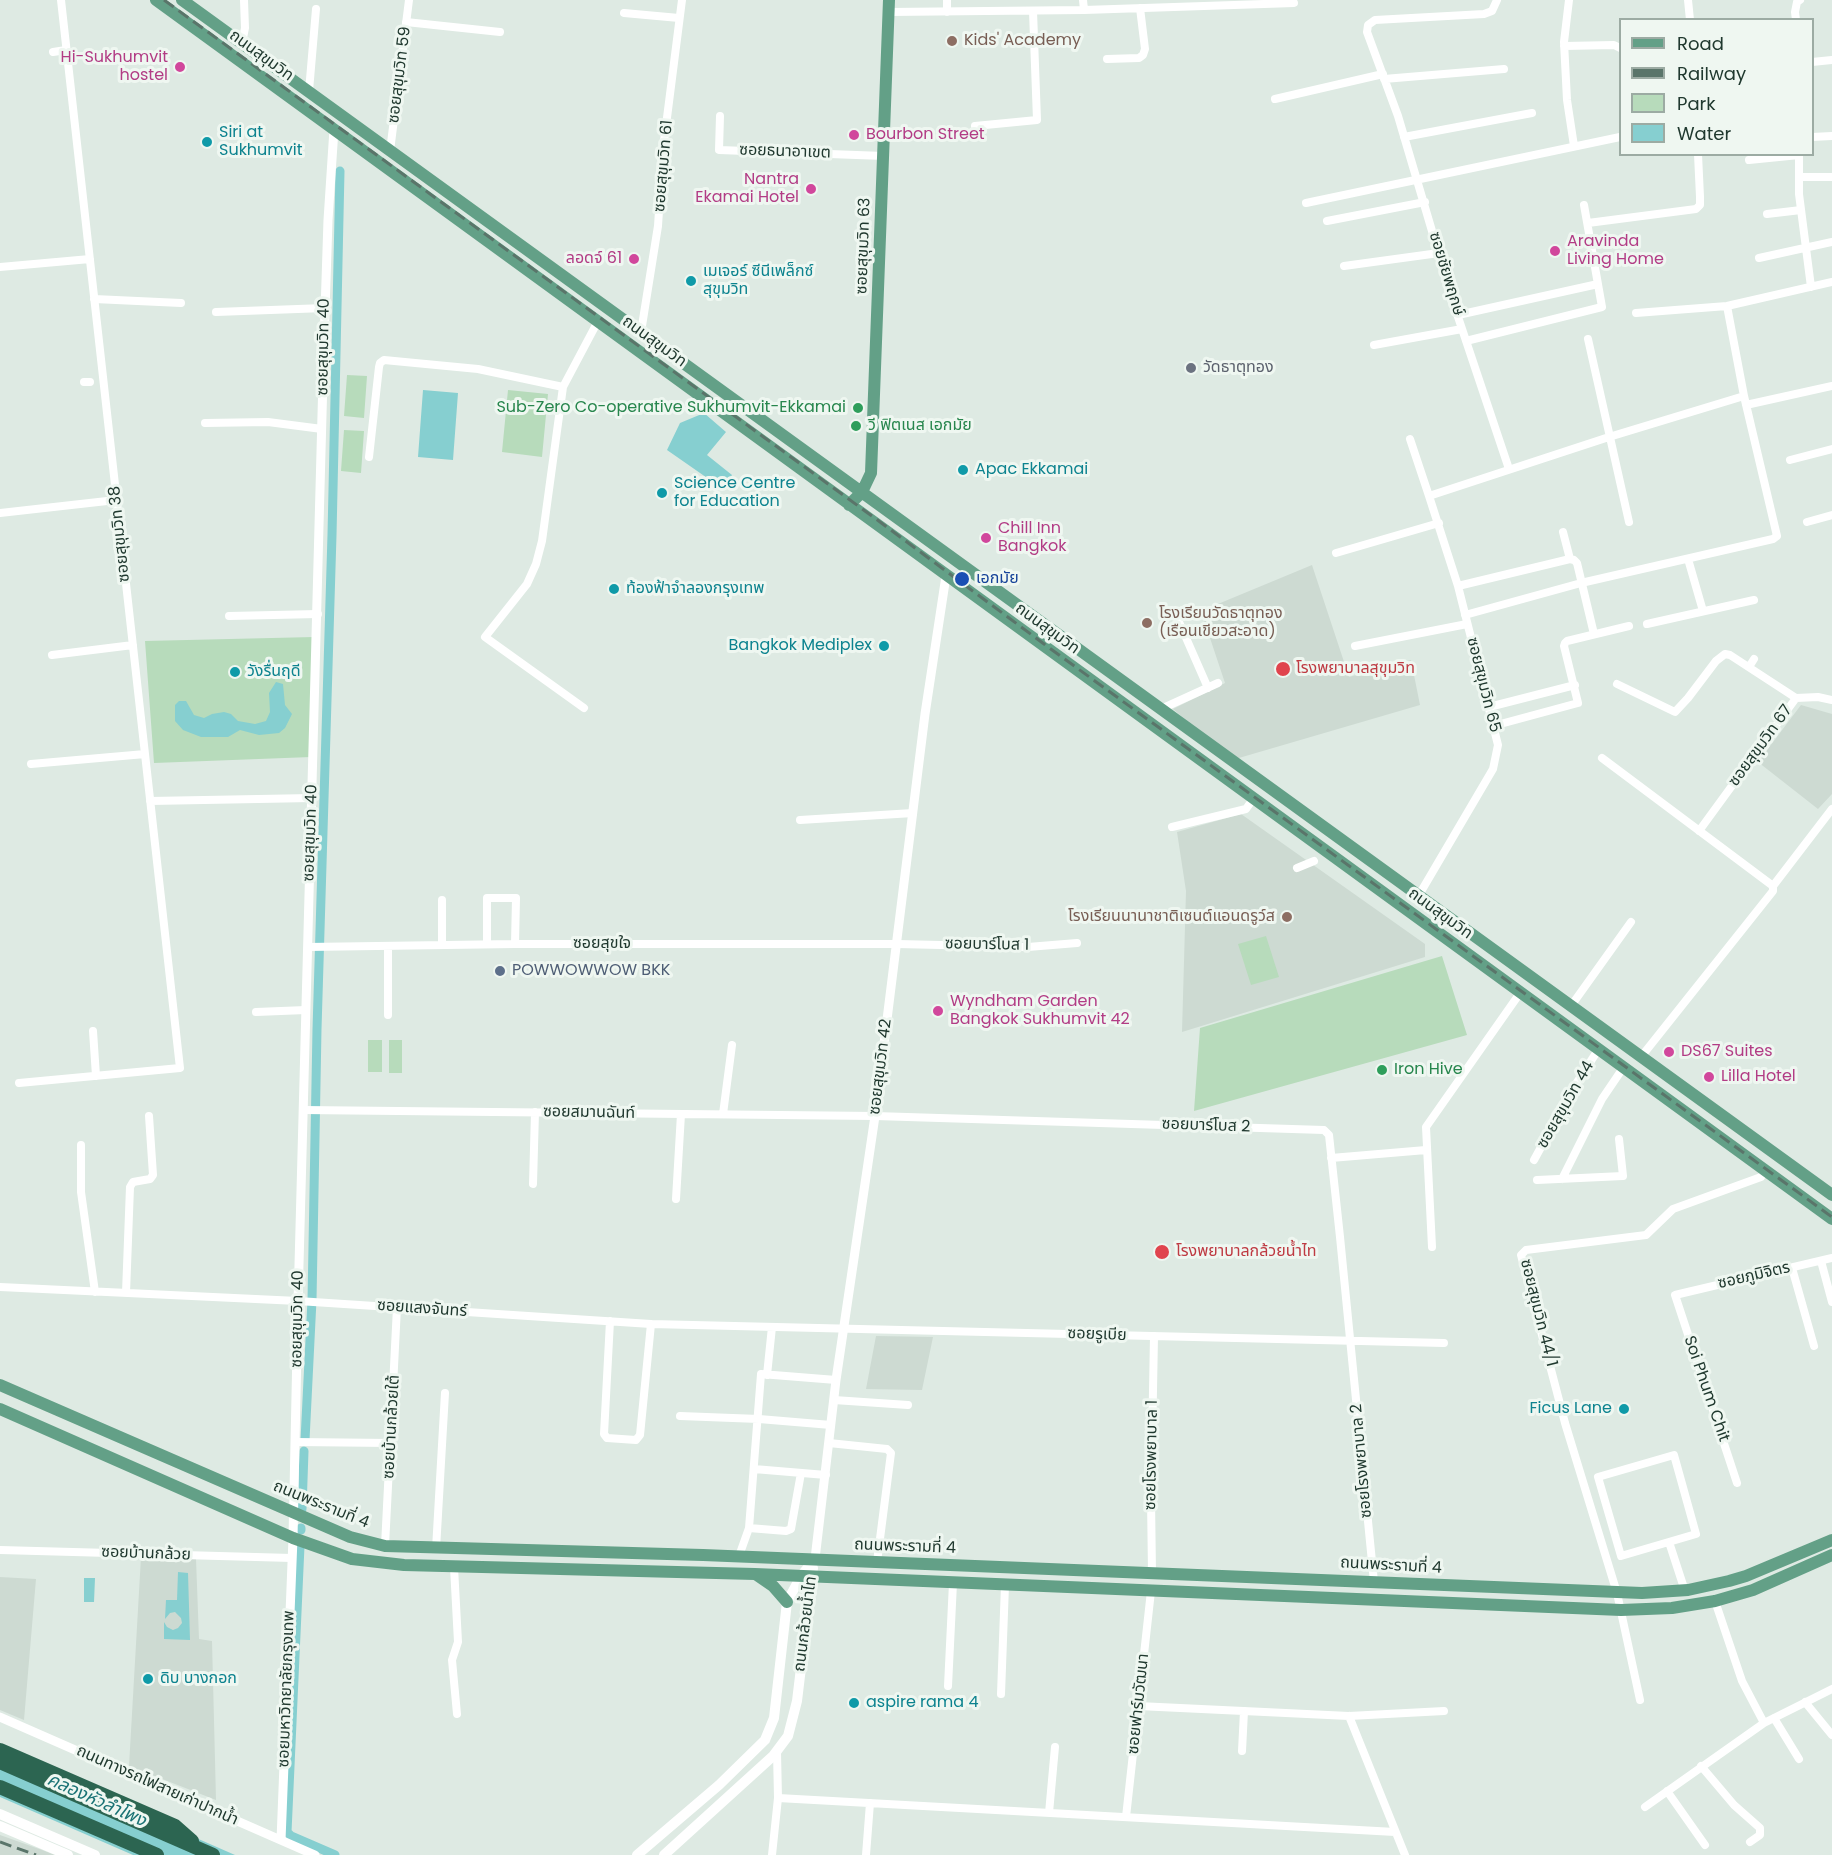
<!DOCTYPE html>
<meta charset="utf-8">
<style>
body{margin:0}
#map{position:relative;width:1832px;height:1855px;overflow:hidden;background:#deeae3;font-family:Poppins,sans-serif}
canvas{display:block}
.legend{position:absolute;left:1619px;top:18px;width:195px;height:138px;box-sizing:border-box;background:#eff7f1;border:2px solid #9caba3;margin:0;padding:8px 10px;list-style:none;font-size:18px;color:#20392f}
.legend li{display:flex;align-items:center;gap:12px;height:30px}
.legend b{width:30px;border:2px solid #9caba3}
</style>
<div id="map">
<canvas width="1832" height="1855"></canvas>
<ul class="legend">
<li><b style="height:8px;background:#63a087"></b>Road</li>
<li><b style="height:8px;background:#5a756a"></b>Railway</li>
<li><b style="height:16px;background:#b7dbbb"></b>Park</li>
<li><b style="height:16px;background:#86cfd0"></b>Water</li>
</ul>
</div>
<script>
const c = document.querySelector('canvas').getContext('2d');
c.lineJoin = 'round';
function fill(path, color) {
  c.fillStyle = color;
  c.fill(path, 'evenodd');
}
function shape(rows) {
  const path = new Path2D();
  for (const r of rows) {
    path.moveTo(r[0], r[1]);
    for (let i = 2; i < r.length; i += 2) path.lineTo(r[i], r[i + 1]);
  }
  return path;
}
function trace(path, color, width, dash) {
  c.strokeStyle = color;
  c.lineWidth = width;
  c.lineCap = dash ? 'butt' : 'round';
  c.setLineDash(dash || []);
  c.stroke(path);
}
function drawText(font, color, halo, rows, align = 'center') {
  c.font = font + ' Poppins,"Noto Sans Thai",sans-serif';
  c.lineWidth = 6;
  c.setLineDash([]);
  c.textBaseline = 'middle';
  c.strokeStyle = halo;
  c.fillStyle = color;
  for (const [text, x, y, turn = 0] of rows) {
    c.save();
    c.translate(x, y);
    c.rotate((+turn || 0) * Math.PI / 180);
    c.textAlign = isNaN(turn) ? turn : align;
    if (halo) c.strokeText(text, 0, 0);
    c.fillText(text, 0, 0);
    c.restore();
  }
}
const built = shape([
 [1312,565,1349,677,1411,660,1420,705,1232,760,1173,709,1225,683,1201,611],
 [1801,705,1832,714,1832,794,1818,809,1758,762],
 [1241,814,1425,944,1425,957,1182,1032,1186,891,1177,832],
 [876,1336,933,1337,922,1390,866,1389],
 [141,1557,196,1559,199,1639,212,1641,216,1800,129,1766],
 [0,1577,36,1579,24,1720,0,1710],
 [0,1835,42,1850,55,1855,0,1855]
]);
const green = shape([
 [347,375,367,376,364,418,344,416],
 [508,390,548,394,542,457,502,452],
 [344,430,364,431,361,473,341,471],
 [314,637,311,757,154,763,145,641],
 [1266,936,1279,977,1251,985,1238,944],
 [1442,956,1467,1035,1194,1111,1200,1028],
 [368,1040,382,1040,382,1072,368,1072],
 [389,1040,402,1040,402,1073,389,1073]
]);
const water = shape([
 [423,390,458,393,453,460,418,457],
 [704,413,726,432,707,455,732,475,723,489,667,450,680,423],
 [276,682,283,684,285,705,292,714,285,728,279,733,259,735,240,730,228,737,201,737,183,730,175,721,175,705,179,701,186,701,194,715,204,718,212,714,224,712,231,714,238,721,255,724,266,721,270,712,269,693],
 [178,1572,188,1573,190,1640,164,1639,164,1622,167,1627,173,1630,178,1628,182,1623,181,1618,175,1612,170,1613,165,1619,166,1600,177,1600],
 [84,1578,95,1578,94,1602,84,1602],
 [0,1752,235,1855,133,1855,0,1797]
]);
const canal = shape([
 [305,1440,312,1300,317,1029,332,535,340,171],
 [302,1509,304,1451],
 [301,1528,301,1530],
 [300,1546,287,1832,291,1836,335,1855]
]);
const minor = shape([
 [1083,0,1084,10],
 [1497,0,1492,11,1484,14,1375,20,1368,25,1367,32,1398,116,1453,302,1509,469],
 [1569,0,1564,42,1567,100,1574,146],
 [1688,0,1690,20],
 [889,12,1084,10,1294,3],
 [947,12,947,0],
 [624,13,679,18],
 [1796,20,1795,12,1797,2,1800,0],
 [406,22,500,32],
 [242,43,245,28,244,0],
 [1564,46,1614,45,1620,48],
 [53,52,66,50],
 [1107,59,1139,58,1143,55,1145,49,1140,8],
 [1812,62,1832,60],
 [1384,79,1504,69],
 [309,91,316,9],
 [1275,99,1383,74],
 [720,116,719,150,884,156],
 [975,126,1037,120,1033,11],
 [1404,137,1532,113],
 [1812,137,1832,136],
 [390,151,409,0],
 [1799,154,1799,194,1811,287],
 [1749,160,1799,155],
 [1799,177,1832,177],
 [1306,203,1620,137],
 [1767,214,1801,210],
 [1327,221,1425,202],
 [1588,223,1696,209,1700,205,1700,197,1698,154],
 [1759,258,1832,242],
 [1344,266,1439,253],
 [0,267,90,259],
 [94,299,181,303],
 [216,312,325,308],
 [1636,313,1727,306,1832,282],
 [1458,315,1598,284],
 [641,332,658,226,663,149,682,0],
 [1588,339,1629,522],
 [1466,341,1602,307,1584,205],
 [1374,345,1462,329],
 [84,382,90,382],
 [1746,405,1832,386],
 [205,423,268,422,322,429],
 [1410,439,1429,496],
 [369,457,379,367,380,363,384,360,478,369,563,387],
 [1790,460,1832,449],
 [0,513,116,500],
 [1807,522,1832,515],
 [1563,532,1570,559],
 [1336,553,1439,523],
 [1688,559,1703,611],
 [1458,586,1570,559,1574,560,1577,563,1594,634],
 [1176,615,1208,688],
 [1465,615,1581,583,1773,539,1777,536,1744,396,1727,306],
 [229,616,318,614],
 [1647,624,1754,600],
 [1355,646,1467,624],
 [52,655,133,645],
 [1749,667,1754,659],
 [1617,684,1675,712,1688,698,1716,661,1725,654,1730,655,1796,698],
 [1796,698,1818,697,1832,700],
 [1489,707,1575,685],
 [584,708,485,637,527,584,536,564,542,541,563,387,598,321],
 [1161,709,1218,683],
 [1493,726,1578,703,1564,646,1565,643,1567,641,1629,626],
 [1602,758,1773,886],
 [31,764,145,754],
 [150,801,312,798],
 [800,820,913,813],
 [1172,827,1246,809,1253,799],
 [1699,831,1796,698],
 [1297,868,1314,861],
 [1419,895,1493,769,1498,745,1458,586,1429,496,1609,437,1744,396],
 [442,900,442,945],
 [487,944,487,898,516,898,515,944],
 [308,947,515,944,897,944,1028,947,1077,943],
 [388,947,388,1015],
 [1571,1006,1631,922],
 [256,1012,306,1010],
 [93,1031,96,1076],
 [1641,1057,1773,891,1773,886,1832,809],
 [19,1083,180,1068,61,0],
 [303,1110,875,1116,1324,1130,1329,1135,1340,1237,1374,1582],
 [723,1114,732,1045],
 [81,1145,81,1192,95,1292],
 [1331,1158,1426,1150],
 [1534,1160,1574,1087,1598,1050],
 [1562,1179,1602,1099,1623,1068],
 [1537,1180,1623,1176,1619,1139],
 [533,1184,535,1112],
 [676,1199,681,1114],
 [1432,1247,1426,1127,1520,993],
 [1821,1261,1832,1302],
 [1792,1268,1814,1346],
 [0,1287,298,1301,651,1324,1444,1343],
 [126,1293,130,1187,133,1182,150,1179,153,1175,149,1116],
 [610,1321,604,1434,607,1438,636,1440,640,1435,651,1324],
 [767,1375,772,1327],
 [834,1400,908,1405],
 [680,1416,759,1419,831,1425],
 [296,1442,391,1443],
 [829,1443,887,1449,891,1453,877,1562],
 [1674,1455,1696,1534,1621,1556,1598,1477,1674,1455],
 [754,1469,826,1475],
 [1737,1483,1675,1295,1832,1258],
 [749,1528,786,1531,791,1529,801,1473],
 [1669,1542,1685,1591],
 [385,1546,397,1307],
 [436,1549,445,1393],
 [0,1550,292,1558],
 [739,1556,749,1528,761,1374,836,1380],
 [454,1567,458,1642,452,1660,457,1714],
 [1152,1573,1151,1499,1154,1336],
 [1715,1601,1742,1681,1764,1723],
 [948,1686,953,1583],
 [1001,1694,1005,1585],
 [1640,1700,1617,1593,1565,1423,1521,1255,1526,1250,1646,1235,1673,1209,1761,1177,1765,1171],
 [1805,1702,1832,1735],
 [1138,1706,1349,1716,1444,1711],
 [1349,1716,1405,1855],
 [1774,1718,1799,1759],
 [1242,1751,1244,1711],
 [1701,1766,1734,1805,1760,1828,1760,1835,1750,1842],
 [1667,1791,1705,1845],
 [778,1798,1395,1832],
 [1645,1807,1764,1723,1832,1689],
 [1049,1813,1055,1747],
 [1126,1817,1151,1591],
 [772,1855,778,1798,777,1752],
 [866,1855,870,1803]
]);
const tertiary = shape([
 [815,1559,836,1380,875,1116,925,714,946,576],
 [0,1717,315,1855],
 [281,1840,293,1538,298,1301,324,341,328,220,334,129]
]);
const secondary = shape([
 [0,1814,95,1855],
 [0,1826,68,1855],
 [637,1855,719,1785,765,1740,774,1718,787,1602,801,1576,815,1559],
 [664,1855,773,1756,788,1736,797,1701,813,1568]
]);
const primary = shape([
 [156,0,1832,1219],
 [182,0,1832,1195],
 [849,505,862,492,871,473,889,0],
 [0,1385,350,1537,385,1546,703,1555,1642,1593,1688,1590,1729,1581,1746,1576,1832,1540],
 [0,1409,293,1538,352,1559,404,1565,755,1574,1621,1610,1672,1608,1715,1601,1753,1590,1832,1555],
 [757,1575,773,1586,787,1602]
]);
const motorway = shape([
 [0,1750,175,1826,192,1841],
 [0,1762,213,1855],
 [0,1787,157,1855]
]);
const rail = shape([
 [164,0,876,519,1044,644,1832,1217],
 [0,1842,36,1855]
]);
const markers = [
 [952,41,6,"#8d6e63"],
 [180,67,6,"#d1479c"],
 [854,135,6,"#d1479c"],
 [207,142,6,"#0f9aa8"],
 [811,189,6,"#d1479c"],
 [1555,251,6,"#d1479c"],
 [634,259,6,"#d1479c"],
 [691,281,6,"#0f9aa8"],
 [1191,368,6,"#6b7280"],
 [858,408,6,"#2e9e5b"],
 [856,426,6,"#2e9e5b"],
 [963,470,6,"#0f9aa8"],
 [662,493,6,"#0f9aa8"],
 [986,538,6,"#d1479c"],
 [962,579,8,"#1a4fb4"],
 [614,589,6,"#0f9aa8"],
 [1147,623,6,"#8d6e63"],
 [884,646,6,"#0f9aa8"],
 [1283,669,8,"#e0444e"],
 [235,672,6,"#0f9aa8"],
 [1287,917,6,"#8d6e63"],
 [500,971,6,"#5c6f8a"],
 [938,1011,6,"#d1479c"],
 [1669,1052,6,"#d1479c"],
 [1382,1070,6,"#2e9e5b"],
 [1709,1077,6,"#d1479c"],
 [1162,1252,8,"#e0444e"],
 [1624,1409,6,"#0f9aa8"],
 [148,1679,6,"#0f9aa8"],
 [854,1703,6,"#0f9aa8"]
];
const educationNames = [
 ["Kids' Academy",964,41],
 ["โรงเรียนวัดธาตุทอง",1159,614],
 ["(เรือนเขียวสะอาด)",1159,632],
 ["โรงเรียนนานาชาติเซนต์แอนดรูว์ส",1275,917,"right"]
];
const streetNames = [
 ["ถนนสุขุมวิท",261,56,36],
 ["ซอยสุขุมวิท 59",400,75,-83],
 ["ซอยธนาอาเขต",785,152,2],
 ["ซอยสุขุมวิท 61",664,166,-85],
 ["ซอยสุขุมวิท 63",864,246,-88],
 ["ซอยชัยพฤกษ์",1446,274,73],
 ["ถนนสุขุมวิท",654,342,36],
 ["ซอยสุขุมวิท 40",324,347,-89],
 ["ซอยสุขุมวิท 38",120,534,-96],
 ["ถนนสุขุมวิท",1047,629,36],
 ["ซอยสุขุมวิท 65",1483,685,76],
 ["ซอยสุขุมวิท 67",1761,746,-54],
 ["ซอยสุขุมวิท 40",311,833,-88],
 ["ถนนสุขุมวิท",1440,914,36],
 ["ซอยสุขใจ",602,944],
 ["ซอยบาร์โบส 1",987,945,1],
 ["ซอยสุขุมวิท 42",881,1067,-83],
 ["ซอยสุขุมวิท 44",1566,1105,-60],
 ["ซอยสมานฉันท์",589,1113,1],
 ["ซอยบาร์โบส 2",1206,1126,2],
 ["ซอยภูมิจิตร",1754,1276,-13],
 ["ซอยแสงจันทร์",422,1309,4],
 ["ซอยสุขุมวิท 44/1",1538,1313,76],
 ["ซอยสุขุมวิท 40",298,1319,-89],
 ["ซอยรูเบีย",1097,1335,2],
 ["Soi Phum Chit",1706,1389,71],
 ["ซอยบ้านกล้วยใต้",392,1427,-87],
 ["ซอยโรงพยาบาล 1",1152,1455,-89],
 ["ซอยโรงพยาบาล 2",1362,1461,-95],
 ["ถนนพระรามที่ 4",321,1505,22],
 ["ถนนพระรามที่ 4",905,1547,2],
 ["ซอยบ้านกล้วย",146,1554,2],
 ["ถนนพระรามที่ 4",1391,1566,3],
 ["ถนนกล้วยน้ำไท",806,1624,-83],
 ["ซอยมหาวิทยาลัยกรุงเทพ",287,1689,-88],
 ["ซอยฟาร์มวัฒนา",1139,1704,-84],
 ["ถนนทางรถไฟสายเก่าปากน้ำ",157,1786,24]
];
const hotelNames = [
 ["Hi-Sukhumvit",168,58,"right"],
 ["hostel",168,76,"right"],
 ["Bourbon Street",866,135],
 ["Nantra",799,180,"right"],
 ["Ekamai Hotel",799,198,"right"],
 ["Aravinda",1567,242],
 ["Living Home",1567,260],
 ["ลอดจ์ 61",622,259,"right"],
 ["Chill Inn",998,529],
 ["Bangkok",998,547],
 ["Wyndham Garden",950,1002],
 ["Bangkok Sukhumvit 42",950,1020],
 ["DS67 Suites",1681,1052],
 ["Lilla Hotel",1721,1077]
];
const cultureNames = [
 ["Siri at",219,133],
 ["Sukhumvit",219,151],
 ["เมเจอร์ ซีนีเพล็กซ์",703,272],
 ["สุขุมวิท",703,290],
 ["Apac Ekkamai",975,470],
 ["Science Centre",674,484],
 ["for Education",674,502],
 ["ท้องฟ้าจำลองกรุงเทพ",626,589],
 ["Bangkok Mediplex",872,646,"right"],
 ["วังรื่นฤดี",247,672],
 ["Ficus Lane",1612,1409,"right"],
 ["ดิบ บางกอก",160,1679],
 ["aspire rama 4",866,1703]
];
const worshipNames = [
 ["วัดธาตุทอง",1203,368]
];
const leisureNames = [
 ["Sub-Zero Co-operative Sukhumvit-Ekkamai",846,408,"right"],
 ["วี ฟิตเนส เอกมัย",868,426],
 ["Iron Hive",1394,1070]
];
const transitNames = [
 ["เอกมัย",976,579]
];
const healthNames = [
 ["โรงพยาบาลสุขุมวิท",1296,669],
 ["โรงพยาบาลกล้วยน้ำไท",1176,1252]
];
const serviceNames = [
 ["POWWOWWOW BKK",512,971]
];
const waterNames = [
 ["คลองหัวลำโพง",96,1801,24]
];
fill(built, '#cddad2');
fill(green, '#b7dbbb');
fill(water, '#86cfd0');
trace(canal, '#86cfd0', 9);
trace(minor, '#fff', 8);
trace(tertiary, '#fff', 9);
trace(secondary, '#fff', 10);
trace(primary, '#63a087', 12);
trace(motorway, '#2c6551', 14);
trace(rail, '#5a756a', 3, [12, 6]);
for (const [x, y, r, color] of markers) {
  const dot = new Path2D();
  dot.arc(x, y, r, 0, 2 * Math.PI);
  c.fillStyle = color;
  c.fill(dot);
  trace(dot, '#eff7f1', 2);
}
drawText('16px', '#785e54', '#eff7f1', educationNames, 'left');
drawText('16px', '#20392f', '#eff7f1', streetNames);
drawText('16px', '#b23c85', '#eff7f1', hotelNames, 'left');
drawText('16px', '#0d838f', '#eff7f1', cultureNames, 'left');
drawText('16px', '#5b616d', '#eff7f1', worshipNames, 'left');
drawText('16px', '#27864d', '#eff7f1', leisureNames, 'left');
drawText('16px', '#164399', '#eff7f1', transitNames, 'left');
drawText('16px', '#be3a42', '#eff7f1', healthNames, 'left');
drawText('16px', '#4e5e75', '#eff7f1', serviceNames, 'left');
drawText('italic 18px', '#1b7375', '#eff7f1', waterNames);
</script>
